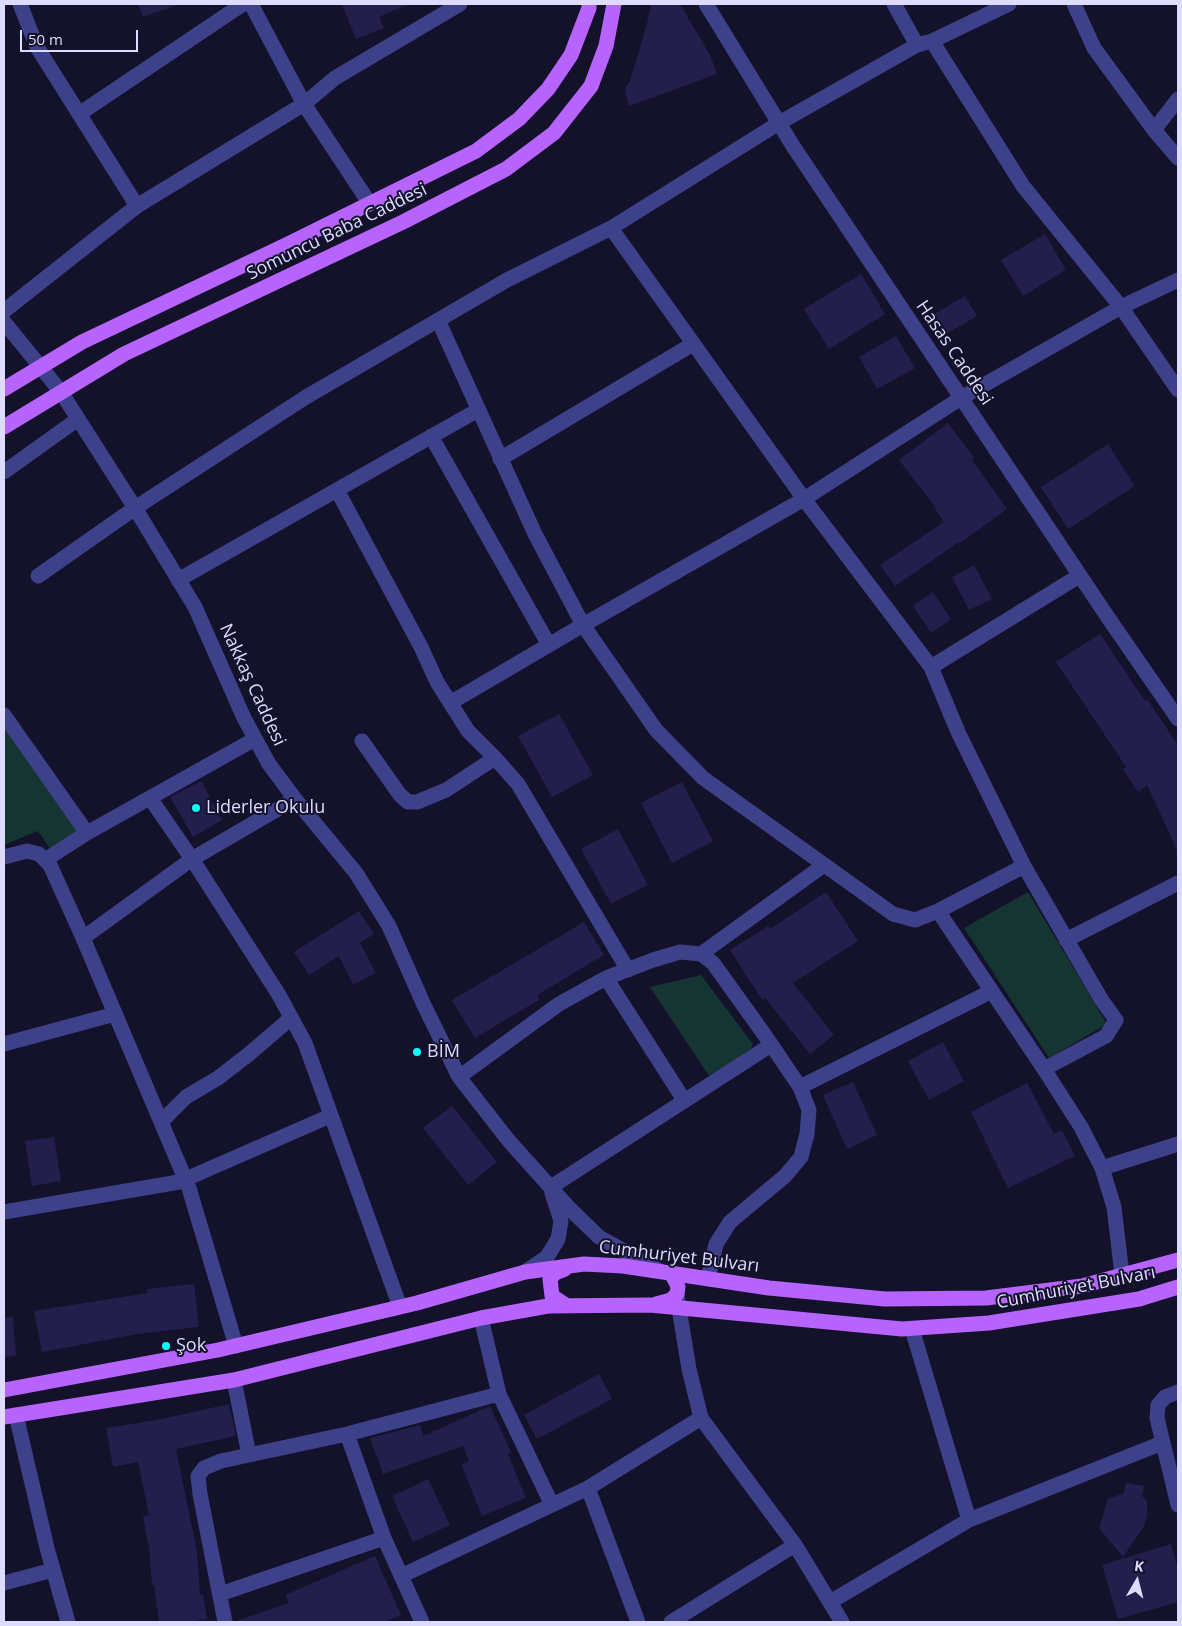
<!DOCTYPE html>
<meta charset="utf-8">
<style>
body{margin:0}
#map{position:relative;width:1182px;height:1626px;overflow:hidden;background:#14112b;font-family:"Open Sans",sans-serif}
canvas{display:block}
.frame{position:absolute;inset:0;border:5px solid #dddcff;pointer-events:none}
.north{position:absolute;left:1112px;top:1556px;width:50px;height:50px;-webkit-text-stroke:4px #14112b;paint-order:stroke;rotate:8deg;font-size:14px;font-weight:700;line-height:20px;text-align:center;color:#dddcff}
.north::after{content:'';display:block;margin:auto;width:18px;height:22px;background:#dddcff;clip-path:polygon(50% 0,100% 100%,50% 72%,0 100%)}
.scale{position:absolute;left:20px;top:30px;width:118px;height:22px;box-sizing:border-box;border:2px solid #dddcff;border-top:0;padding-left:6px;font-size:15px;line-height:18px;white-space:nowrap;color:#dddcff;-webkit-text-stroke:4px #14112b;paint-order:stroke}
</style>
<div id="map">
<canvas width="1182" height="1626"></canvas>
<div class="frame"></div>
<div class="north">K</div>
<div class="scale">50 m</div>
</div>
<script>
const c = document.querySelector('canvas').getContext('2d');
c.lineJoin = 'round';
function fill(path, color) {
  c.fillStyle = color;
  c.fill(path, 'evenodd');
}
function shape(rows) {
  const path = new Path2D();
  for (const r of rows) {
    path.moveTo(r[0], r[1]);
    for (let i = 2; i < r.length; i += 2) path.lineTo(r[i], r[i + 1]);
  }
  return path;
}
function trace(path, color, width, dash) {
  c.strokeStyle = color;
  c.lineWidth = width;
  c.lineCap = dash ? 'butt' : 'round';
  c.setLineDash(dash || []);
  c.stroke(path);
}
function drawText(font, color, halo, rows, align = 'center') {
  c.font = font + ' "Open Sans",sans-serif';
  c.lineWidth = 4;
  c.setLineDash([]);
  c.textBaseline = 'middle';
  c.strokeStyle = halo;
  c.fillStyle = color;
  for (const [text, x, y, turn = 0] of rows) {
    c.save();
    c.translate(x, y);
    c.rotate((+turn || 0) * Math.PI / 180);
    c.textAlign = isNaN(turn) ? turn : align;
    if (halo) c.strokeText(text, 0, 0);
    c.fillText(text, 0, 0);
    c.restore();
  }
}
const green = shape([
 [4,725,81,828,51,850,38,831,4,845],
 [1028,892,1107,1024,1049,1058,964,928],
 [701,975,753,1044,750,1052,709,1076,650,987]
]);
const building = shape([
 [138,4,176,4,177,5,143,17],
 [342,4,409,4,379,17,384,28,356,39],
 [651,4,680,4,710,55,717,74,629,106,625,92,626,86,630,81,647,24],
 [1045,234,1066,270,1023,296,1001,260],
 [861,274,885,314,829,349,804,309],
 [965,296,977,316,946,334,934,314],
 [896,336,915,368,877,389,859,357],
 [948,423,974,458,972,460,1007,509,960,543,959,542,895,586,880,565,944,522,935,509,936,508,899,460],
 [1108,444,1135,486,1068,529,1041,487],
 [974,565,992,599,969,610,952,577],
 [933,592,951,619,931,633,913,606],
 [1100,634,1145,701,1147,699,1178,745,1178,852,1147,785,1138,792,1123,769,1126,767,1056,662],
 [559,714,593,775,552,797,518,736],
 [201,781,222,820,193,837,170,797],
 [682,782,713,841,672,863,641,803],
 [618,829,648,885,611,904,581,849],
 [826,892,858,941,793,983,834,1035,810,1054,765,998,762,1000,730,950,768,926,770,929],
 [359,911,374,934,360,943,376,973,353,985,339,956,309,975,294,952],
 [584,922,604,955,537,995,539,1000,475,1038,452,1000],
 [943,1042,964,1081,929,1100,908,1061],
 [853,1082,877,1135,847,1149,823,1095],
 [1027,1083,1054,1134,1062,1130,1075,1156,1008,1188,971,1112],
 [452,1106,497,1162,468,1185,423,1128],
 [54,1137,61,1181,32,1186,25,1141],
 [194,1284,199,1327,138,1334,42,1352,34,1311,148,1293,147,1289],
 [13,1317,16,1356,4,1357,4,1318],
 [599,1374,612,1399,537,1439,524,1415],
 [229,1404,236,1436,176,1449,197,1552,200,1595,203,1594,207,1619,188,1622,159,1622,154,1585,152,1586,149,1545,148,1545,143,1516,149,1515,138,1462,113,1467,106,1428,162,1419],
 [490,1406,511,1452,508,1454,526,1498,482,1516,461,1464,469,1461,463,1446,383,1474,370,1438,420,1425,423,1436],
 [428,1479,450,1525,413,1542,392,1496],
 [1126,1483,1144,1486,1142,1496,1147,1501,1147,1516,1143,1528,1123,1557,1099,1528,1108,1499,1124,1493],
 [1171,1544,1178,1570,1178,1602,1118,1619,1102,1565],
 [375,1556,401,1615,384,1622,239,1622,239,1620,289,1603,285,1595]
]);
const minor = shape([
 [20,4,37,47,137,206],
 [251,4,304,104,370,204],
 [706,4,793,146,1109,619,1178,719],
 [894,4,917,45],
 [1074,4,1094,48,1154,130,1178,158],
 [932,41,1023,186,1121,307,1178,390],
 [79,114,243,4],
 [1154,130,1178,99],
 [611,228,804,499,931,667,958,732,1024,866,1101,999,1116,1020,1106,1036,1044,1069],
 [4,311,137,206,304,104,335,78,460,4],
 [438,320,535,534,583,625,656,730,703,778,893,914,915,920,938,911,1024,866],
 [4,322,61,392,135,508,195,607,244,718,269,764,295,799,356,873,389,926,423,1003,459,1077,509,1141,570,1209,599,1237,660,1271],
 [431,436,549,645],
 [500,459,693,344],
 [4,472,78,419],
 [337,490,421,647,437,682,468,731,495,758,518,784,628,970],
 [38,576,135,508,306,397,507,280,611,228,779,123,917,45,932,41,1009,4],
 [178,580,478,410],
 [931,667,1079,576],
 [450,703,583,625,804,499,961,398,1121,307,1178,280],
 [4,715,87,833],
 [362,741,400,795,408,802,417,802,446,790,495,758],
 [150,798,192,859,279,995,305,1043,400,1307],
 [4,857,27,851,39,854,50,865,83,938,189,1188,236,1346],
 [45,860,87,833,255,739],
 [938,911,1044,1069,1081,1127,1102,1168,1114,1207,1122,1275],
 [83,938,192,859,295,799],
 [1066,940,1178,883],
 [701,954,824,865],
 [606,978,684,1100],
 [4,1044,115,1014],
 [459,1077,559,1004,606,978,653,960,680,952,701,954,713,963,764,1034,800,1087,809,1110,807,1134,801,1157,785,1176,730,1222,716,1244,708,1279],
 [800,1087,992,991],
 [161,1122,186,1097,218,1078,249,1054,291,1018],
 [1102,1168,1178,1144],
 [551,1187,771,1045],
 [4,1212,179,1182,330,1116],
 [525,1272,547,1257,558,1239,561,1221,552,1193],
 [677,1296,689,1369,701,1418,795,1545,842,1622],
 [481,1318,499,1394,552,1505],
 [912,1329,969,1520],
 [234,1380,249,1455],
 [1178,1392,1165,1397,1158,1405,1157,1418,1178,1505],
 [16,1415,47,1548,68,1622],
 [588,1488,638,1622],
 [384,1538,422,1622],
 [401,1576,588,1488,701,1418],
 [4,1583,53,1570],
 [220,1594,384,1538,347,1434],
 [830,1602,969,1520,1162,1443],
 [225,1622,200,1494,198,1476,204,1468,221,1461,347,1434,499,1394],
 [671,1622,795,1545]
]);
const major = shape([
 [4,389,82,342,288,244,476,151,519,119,548,89,571,55,589,8,589,4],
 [4,427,124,354,403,222,506,169,554,133,591,86,606,46,614,4],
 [565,1269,555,1273,550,1279,552,1296,567,1306],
 [656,1304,671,1300,677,1294,678,1287,676,1282,671,1273],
 [4,1390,218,1350,417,1303,525,1272,584,1264,623,1266,769,1288,885,1299,986,1298,1082,1286,1178,1260],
 [4,1417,234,1380,481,1318,548,1306,650,1305,902,1329,989,1323,1139,1299,1178,1287]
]);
const markers = [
 [196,808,5,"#0afafd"],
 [417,1052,5,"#0afafd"],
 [166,1346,5,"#0afafd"]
];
const streetNames = [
 ["Somuncu Baba Caddesi",337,232,-26],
 ["Hasas Caddesi",954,353,56],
 ["Nakkaş Caddesi",252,685,65],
 ["Cumhuriyet Bulvarı",679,1257,7],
 ["Cumhuriyet Bulvarı",1076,1288,-11]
];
const poiNames = [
 ["Liderler Okulu",206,808],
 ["BİM",427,1052],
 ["Şok",176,1346]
];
fill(green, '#143531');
fill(building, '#231e4c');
trace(minor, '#3d418a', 15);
trace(major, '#b764fe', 15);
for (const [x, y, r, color] of markers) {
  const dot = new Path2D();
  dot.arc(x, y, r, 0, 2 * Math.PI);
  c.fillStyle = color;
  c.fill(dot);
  trace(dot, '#14112b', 2);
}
drawText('18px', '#dddcff', '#14112b', streetNames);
drawText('18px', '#dddcff', '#14112b', poiNames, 'left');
</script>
